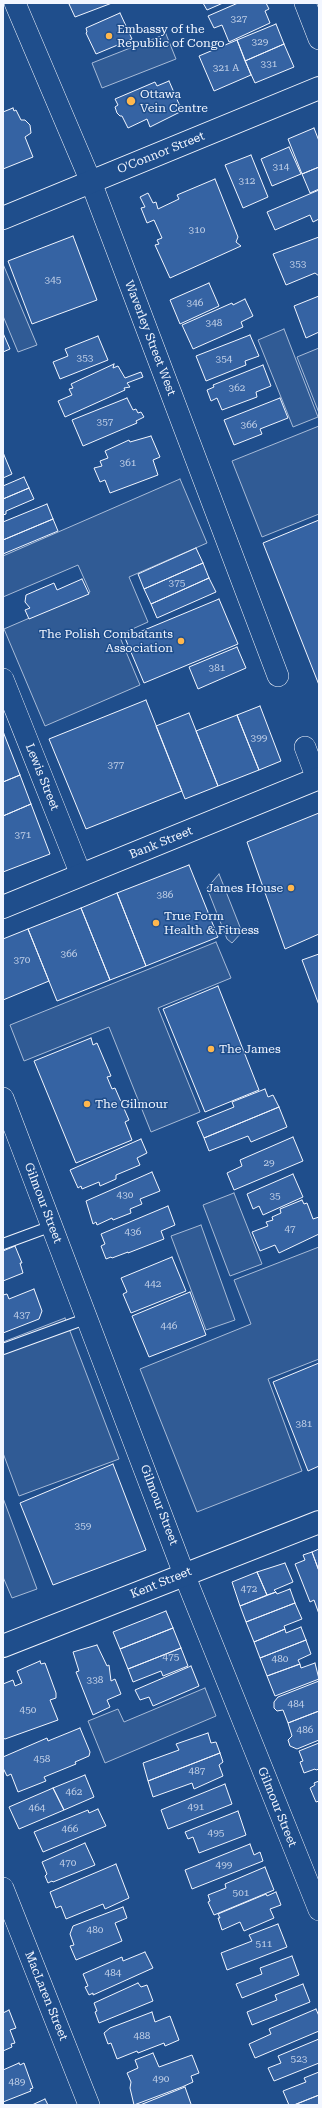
<!DOCTYPE html>
<style>
body{margin:0}
#map{position:relative;width:322px;height:2108px;overflow:hidden;background:#1f4e8c;font-family:"Roboto Serif",serif}
canvas{display:block}
.frame{position:absolute;inset:0;border:4px solid #f2f6ff;pointer-events:none}
</style>
<div id="map">
<canvas width="322" height="2108"></canvas>
<div class="frame"></div>
</div>
<script>
const c = document.querySelector('canvas').getContext('2d');
c.lineJoin = 'round';
function fill(path, color) {
  c.fillStyle = color;
  c.fill(path, 'evenodd');
}
function shape(rows) {
  const path = new Path2D();
  for (const r of rows) {
    path.moveTo(r[0], r[1]);
    for (let i = 2; i < r.length; i += 2) path.lineTo(r[i], r[i + 1]);
  }
  return path;
}
function trace(path, color, width, dash) {
  c.strokeStyle = color;
  c.lineWidth = width;
  c.lineCap = dash ? 'butt' : 'round';
  c.setLineDash(dash || []);
  c.stroke(path);
}
function drawText(font, color, halo, rows, align = 'center') {
  c.font = font + ' "Roboto Serif",serif';
  c.lineWidth = 3;
  c.setLineDash([]);
  c.textBaseline = 'middle';
  c.strokeStyle = halo;
  c.fillStyle = color;
  for (const [text, x, y, turn = 0] of rows) {
    c.save();
    c.translate(x, y);
    c.rotate((+turn || 0) * Math.PI / 180);
    c.textAlign = isNaN(turn) ? turn : align;
    if (halo) c.strokeText(text, 0, 0);
    c.fillText(text, 0, 0);
    c.restore();
  }
}
const built = shape([
 [166,34,176,59,102,88,92,63,166,34],
 [3,264,37,345,18,352,3,316,3,264],
 [284,329,318,417,293,427,258,340,284,329],
 [319,348,319,413,297,357,319,348],
 [319,426,319,514,262,537,232,461,319,426],
 [180,479,207,543,129,577,148,622,119,635,140,685,45,726,4,629,90,592,78,565,3,597,3,556,180,479],
 [219,874,242,932,232,943,227,939,207,888,219,874],
 [216,942,231,978,158,1008,200,1112,151,1132,109,1027,24,1061,10,1025,216,942],
 [234,1193,262,1264,230,1276,203,1205,234,1193],
 [201,1225,235,1320,206,1330,171,1236,201,1225],
 [319,1247,319,1359,268,1379,302,1471,197,1512,140,1369,251,1324,234,1280,319,1247],
 [65,1318,119,1459,19,1496,3,1453,3,1342,65,1318],
 [3,1498,37,1589,12,1598,3,1577,3,1498],
 [205,1688,216,1716,105,1763,88,1721,118,1709,124,1722,205,1688]
]);
const building = shape([
 [72,3,112,3,75,17,69,4,72,3],
 [203,3,223,3,207,10,203,3],
 [238,3,266,3,269,9,265,11,270,23,229,42,222,25,214,28,208,16,238,3],
 [120,13,132,39,96,54,86,33,87,32,86,28,120,13],
 [276,24,284,44,245,61,237,40,276,24],
 [237,40,251,75,214,91,199,56,237,40],
 [284,44,294,67,255,83,245,61,284,44],
 [169,81,182,111,150,127,147,119,128,128,122,116,120,116,117,113,115,107,118,105,115,99,155,82,157,86,169,81],
 [13,108,14,111,16,110,21,120,25,120,30,125,31,133,25,137,33,157,3,169,3,112,13,108],
 [314,128,319,141,319,167,302,174,288,139,314,128],
 [289,147,301,174,272,186,261,159,289,147],
 [251,155,268,197,243,208,225,165,251,155],
 [319,167,319,189,310,193,302,174,319,167],
 [215,179,238,237,236,242,241,246,170,278,155,245,159,244,157,240,162,238,154,220,147,223,141,208,145,207,140,197,148,193,153,203,156,202,158,209,179,199,177,195,215,179],
 [319,190,319,219,313,222,310,215,275,230,267,212,319,190],
 [73,236,97,300,32,324,8,261,73,236],
 [319,237,319,276,315,273,286,285,273,254,319,237],
 [209,283,219,306,180,324,170,300,209,283],
 [319,296,319,332,306,338,294,306,319,296],
 [245,299,253,316,241,322,243,327,193,349,182,325,232,303,233,305,245,299],
 [3,333,10,349,3,352,3,333],
 [250,335,259,356,245,361,246,365,206,381,196,356,250,335],
 [98,336,108,360,60,379,53,362,68,356,65,349,98,336],
 [114,364,113,368,118,366,125,378,141,372,143,377,127,383,130,387,124,388,125,390,65,417,58,401,72,395,69,389,73,388,71,384,114,364],
 [263,365,271,386,256,392,257,397,222,410,217,398,211,401,207,390,214,387,213,385,263,365],
 [127,398,133,410,136,409,138,413,141,412,144,417,136,421,137,423,83,446,72,420,127,398],
 [280,398,288,418,260,429,262,434,234,445,224,420,280,398],
 [151,436,160,457,153,460,158,475,110,493,105,480,100,482,94,468,102,466,100,461,108,458,105,451,129,440,130,442,151,436],
 [4,455,12,474,3,478,3,456,4,455],
 [24,477,29,488,3,499,3,486,24,477],
 [29,488,34,499,6,511,6,514,3,515,3,499,29,488],
 [47,504,53,519,3,540,3,522,47,504],
 [53,519,58,531,3,554,3,540,53,519],
 [319,520,319,685,263,543,319,520],
 [196,548,203,563,144,589,138,574,196,548],
 [203,563,209,578,151,604,144,589,203,563],
 [209,578,216,592,157,618,151,604,209,578],
 [82,579,89,594,29,619,25,610,30,608,25,602,26,595,54,583,57,590,82,579],
 [219,599,238,644,144,683,125,638,219,599],
 [237,647,246,668,198,689,189,667,237,647],
 [146,700,182,791,86,829,49,739,146,700],
 [260,706,281,761,259,770,237,715,260,706],
 [189,713,218,786,185,799,156,726,189,713],
 [237,715,259,770,218,786,196,731,237,715],
 [4,734,20,775,3,782,3,735,4,734],
 [20,775,31,804,3,816,3,782,20,775],
 [31,804,50,854,3,872,3,816,31,804],
 [319,813,319,934,285,949,247,842,319,813],
 [189,865,218,937,146,966,117,893,189,865],
 [117,893,146,966,110,980,81,908,117,893],
 [81,908,110,980,57,1001,28,929,81,908],
 [28,929,49,981,3,1000,3,939,28,929],
 [319,954,319,1005,302,960,319,954],
 [218,986,259,1090,205,1112,163,1009,218,986],
 [91,1038,93,1045,97,1043,111,1076,107,1077,112,1089,115,1088,129,1120,125,1122,132,1140,76,1163,34,1061,91,1038],
 [265,1089,268,1097,273,1095,279,1107,204,1138,197,1122,234,1107,232,1102,265,1089],
 [279,1107,287,1127,251,1142,248,1136,209,1151,204,1138,279,1107],
 [293,1137,303,1161,234,1190,227,1173,242,1166,240,1160,293,1137],
 [141,1139,147,1153,137,1158,140,1165,116,1175,116,1179,100,1186,99,1182,82,1189,81,1186,78,1188,70,1170,141,1139],
 [152,1172,160,1191,140,1199,142,1204,130,1209,131,1213,113,1220,112,1218,97,1225,96,1222,93,1224,86,1201,152,1172],
 [293,1174,303,1197,263,1215,259,1206,253,1209,247,1194,293,1174],
 [302,1200,304,1204,307,1203,313,1219,319,1217,319,1234,279,1253,275,1245,260,1251,252,1232,268,1226,266,1222,273,1220,272,1217,281,1213,280,1209,302,1200],
 [168,1206,175,1225,161,1231,164,1239,128,1253,128,1252,112,1258,111,1257,106,1259,101,1246,105,1244,101,1234,168,1206],
 [15,1246,22,1263,20,1263,23,1273,3,1281,3,1251,15,1246],
 [172,1257,186,1291,131,1313,123,1294,127,1292,121,1278,172,1257],
 [34,1289,42,1311,39,1319,3,1333,3,1295,7,1294,9,1299,34,1289],
 [190,1292,206,1335,149,1357,132,1316,190,1292],
 [319,1363,319,1466,308,1471,273,1382,319,1363],
 [113,1464,146,1550,53,1585,20,1503,113,1464],
 [319,1549,319,1571,312,1552,319,1549],
 [312,1552,319,1571,319,1614,314,1600,310,1602,295,1564,305,1560,303,1555,312,1552],
 [285,1563,293,1582,274,1590,276,1592,267,1595,257,1572,285,1563],
 [257,1572,267,1595,240,1606,232,1582,257,1572],
 [290,1589,295,1603,246,1622,240,1606,276,1592,277,1594,290,1589],
 [295,1603,302,1619,284,1626,285,1629,254,1642,246,1622,295,1603],
 [166,1611,173,1628,120,1649,113,1632,166,1611],
 [301,1627,306,1640,260,1658,254,1642,285,1629,286,1633,301,1627],
 [173,1628,181,1648,128,1669,120,1649,173,1628],
 [306,1640,311,1654,298,1660,300,1664,267,1676,260,1658,306,1640],
 [97,1645,107,1666,109,1665,111,1681,115,1679,121,1694,107,1700,110,1707,93,1715,76,1672,79,1671,73,1652,97,1645],
 [181,1648,188,1666,163,1676,161,1671,133,1682,128,1669,181,1648],
 [40,1661,41,1664,45,1663,56,1693,56,1698,50,1700,58,1720,5,1739,3,1738,3,1684,13,1680,15,1686,22,1683,17,1671,40,1661],
 [315,1663,319,1679,275,1696,267,1676,300,1664,301,1668,315,1663],
 [191,1666,199,1686,153,1706,149,1697,140,1700,135,1690,191,1666],
 [319,1681,319,1711,288,1723,283,1710,277,1711,274,1708,274,1702,278,1697,319,1681],
 [319,1711,319,1740,297,1749,290,1746,288,1740,292,1736,288,1723,319,1711],
 [80,1728,90,1752,89,1756,75,1762,76,1764,44,1777,46,1781,18,1792,11,1774,7,1776,3,1768,3,1757,47,1738,48,1741,80,1728],
 [208,1733,211,1743,216,1742,220,1753,148,1781,143,1763,179,1750,176,1744,208,1733],
 [319,1743,319,1769,316,1770,315,1769,304,1773,300,1762,303,1761,299,1751,319,1743],
 [220,1753,223,1762,219,1765,223,1776,194,1789,192,1783,153,1797,148,1781,220,1753],
 [85,1775,94,1797,64,1810,53,1788,85,1775],
 [319,1781,319,1801,316,1802,310,1788,315,1785,314,1783,319,1781],
 [225,1784,232,1804,168,1829,161,1810,225,1784],
 [53,1788,64,1810,19,1829,9,1807,53,1788],
 [98,1809,106,1826,43,1852,34,1832,88,1810,89,1813,98,1809],
 [238,1811,246,1835,199,1853,193,1837,188,1839,185,1832,238,1811],
 [85,1843,95,1865,53,1882,52,1881,48,1883,45,1876,47,1874,42,1862,85,1843],
 [250,1844,254,1855,260,1852,263,1861,192,1889,185,1870,250,1844],
 [116,1864,129,1898,105,1909,103,1904,66,1919,61,1906,56,1908,50,1892,116,1864],
 [265,1867,274,1890,214,1915,208,1902,210,1901,208,1895,226,1888,225,1884,265,1867],
 [276,1892,281,1905,270,1909,274,1918,244,1931,240,1922,222,1930,218,1918,220,1918,218,1914,266,1894,267,1896,276,1892],
 [123,1907,127,1918,115,1923,122,1941,76,1960,70,1946,74,1945,70,1934,73,1926,123,1907],
 [278,1924,287,1947,227,1970,221,1953,252,1941,249,1935,278,1924],
 [145,1952,153,1968,93,1995,93,1993,89,1995,85,1987,88,1986,83,1974,122,1957,123,1961,145,1952],
 [292,1956,299,1975,242,1998,236,1984,262,1974,260,1968,292,1956],
 [138,1983,141,1987,147,1985,153,2001,99,2023,95,2012,97,2011,94,2003,138,1983],
 [303,1984,310,2002,252,2025,247,2012,277,2000,275,1995,303,1984],
 [316,2009,319,2016,319,2031,255,2058,249,2044,271,2034,269,2029,316,2009],
 [9,2010,16,2028,10,2030,15,2043,11,2044,12,2047,3,2051,3,2013,9,2010],
 [152,2012,155,2022,170,2016,179,2040,165,2046,164,2043,138,2053,137,2051,117,2059,111,2043,108,2044,104,2033,110,2028,152,2012],
 [319,2039,319,2063,274,2081,268,2068,281,2063,278,2056,319,2039],
 [153,2053,159,2067,192,2055,199,2073,191,2076,193,2082,182,2087,134,2105,130,2088,131,2082,127,2073,138,2068,135,2060,153,2053],
 [19,2063,20,2065,24,2063,33,2088,30,2089,31,2091,3,2102,3,2070,19,2063],
 [319,2072,319,2095,294,2105,289,2105,283,2091,306,2082,304,2078,319,2072],
 [185,2087,191,2104,190,2105,140,2105,185,2087],
 [319,2095,319,2105,294,2105,319,2095],
 [45,2099,48,2105,32,2105,45,2099]
]);
const lane = shape([
 [3,1244,52,1226],
 [3,1349,88,1318]
]);
const street = shape([
 [15,3,91,182,278,676],
 [305,3,319,39],
 [3,679,81,875],
 [305,747,317,779],
 [3,1098,184,1574,319,1910],
 [3,1888,89,2105]
]);
const secondary = shape([
 [3,218,319,88],
 [3,1646,319,1522]
]);
const primary = shape([
 [3,907,319,778]
]);
const markers = [
 [109,36,4,"#ffb74d"],
 [131,101,5,"#ffb74d"],
 [181,641,4,"#ffb74d"],
 [291,888,4,"#ffb74d"],
 [156,923,4,"#ffb74d"],
 [211,1049,4,"#ffb74d"],
 [87,1104,4,"#ffb74d"]
];
const numberNames = [
 ["327",239,19],
 ["329",260,42],
 ["331",269,64],
 ["321 A",226,68],
 ["314",281,167],
 ["312",247,181],
 ["310",197,230],
 ["353",298,264],
 ["345",53,280],
 ["346",195,303],
 ["348",214,323],
 ["353",85,358],
 ["354",224,359],
 ["362",237,388],
 ["357",105,422],
 ["366",249,425],
 ["361",128,463],
 ["375",177,583],
 ["381",217,668],
 ["399",259,738],
 ["377",116,765],
 ["371",23,835],
 ["386",165,895],
 ["366",69,954],
 ["370",22,960],
 ["29",269,1163],
 ["430",125,1195],
 ["35",275,1196],
 ["47",290,1229],
 ["436",133,1232],
 ["442",153,1284],
 ["437",22,1315],
 ["446",169,1326],
 ["381",304,1424],
 ["359",83,1526],
 ["472",249,1589],
 ["475",171,1657],
 ["480",280,1659],
 ["338",95,1680],
 ["484",296,1704],
 ["450",28,1710],
 ["486",305,1730],
 ["458",42,1759],
 ["487",197,1771],
 ["462",74,1792],
 ["491",196,1807],
 ["464",37,1808],
 ["466",70,1829],
 ["495",216,1833],
 ["470",68,1863],
 ["499",224,1865],
 ["501",241,1893],
 ["480",95,1930],
 ["511",264,1944],
 ["484",113,1973],
 ["488",142,2036],
 ["523",299,2059],
 ["490",161,2079],
 ["489",17,2082]
];
const poiNames = [
 ["Embassy of the",117,29],
 ["Republic of Congo",117,43],
 ["Ottawa",140,94],
 ["Vein Centre",140,108],
 ["The Polish Combatants",173,634,"right"],
 ["Association",173,648,"right"],
 ["James House",283,888,"right"],
 ["True Form",164,916],
 ["Health & Fitness",164,930],
 ["The James",219,1049],
 ["The Gilmour",95,1104]
];
const streetNames = [
 ["O'Connor Street",161,153,-22],
 ["Waverley Street West",150,338,69],
 ["Lewis Street",42,777,68],
 ["Bank Street",161,843,-22],
 ["Gilmour Street",43,1203,69],
 ["Gilmour Street",159,1505,69],
 ["Kent Street",161,1583,-22],
 ["Gilmour Street",277,1807,68],
 ["MacLaren Street",46,1996,68]
];
fill(built, '#305b95');
trace(built, '#a8bbd7', 1);
fill(building, '#3563a3');
trace(building, '#f2f6ff', 1);
trace(lane, '#f2f6ff', 12);
trace(street, '#f2f6ff', 22);
trace(secondary, '#f2f6ff', 24);
trace(primary, '#f2f6ff', 24);
trace(lane, '#1f4e8c', 10);
trace(street, '#1f4e8c', 21);
trace(secondary, '#1f4e8c', 22);
trace(primary, '#1f4e8c', 22);
for (const [x, y, r, color] of markers) {
  const dot = new Path2D();
  dot.arc(x, y, r, 0, 2 * Math.PI);
  c.fillStyle = color;
  c.fill(dot);
  trace(dot, '#1f4e8c', 1.5);
}
drawText('10px', '#c3d1e8', null, numberNames);
drawText('12px', '#f2f6ff', '#1f4e8c', poiNames, 'left');
drawText('12px', '#f2f6ff', '#1f4e8c', streetNames);
</script>
